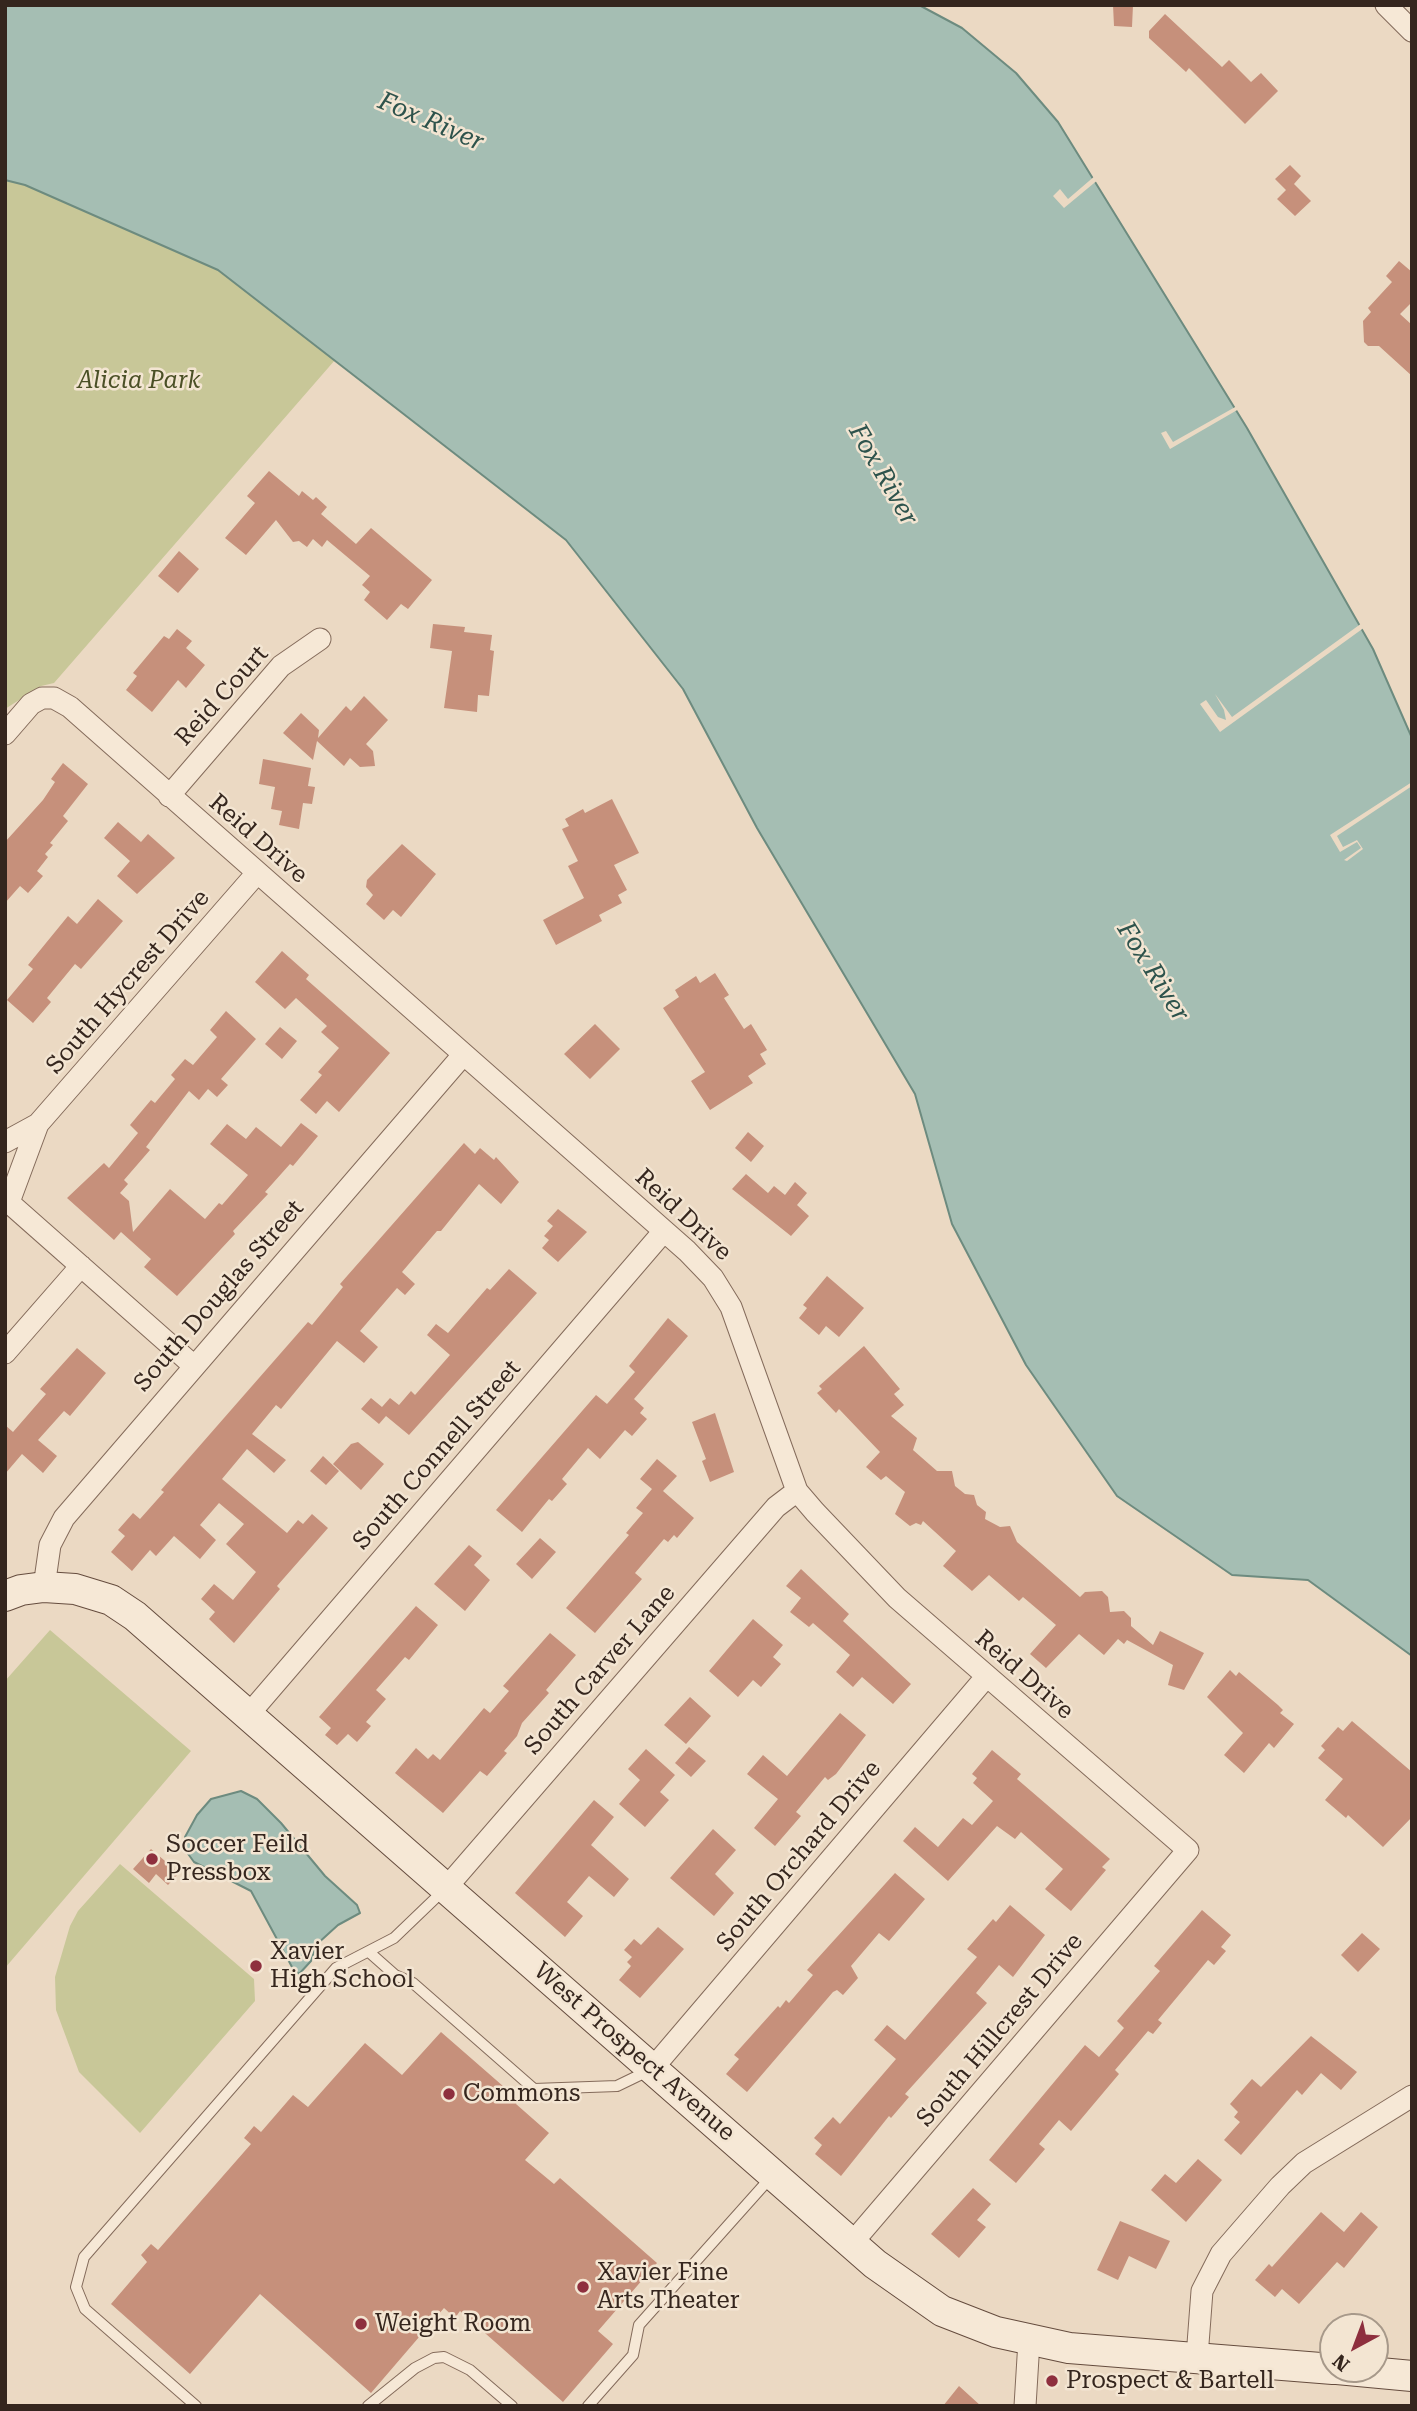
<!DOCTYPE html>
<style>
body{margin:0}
#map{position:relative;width:1417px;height:2411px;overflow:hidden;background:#ebd9c3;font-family:"Roboto Serif",serif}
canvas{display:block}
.frame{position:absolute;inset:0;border:7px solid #35261e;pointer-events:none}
.north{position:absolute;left:1319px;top:2313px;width:70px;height:70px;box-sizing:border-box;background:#f3e5d2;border:2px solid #a7998a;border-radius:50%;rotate:221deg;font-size:19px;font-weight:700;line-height:28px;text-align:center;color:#35261e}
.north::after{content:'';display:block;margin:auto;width:24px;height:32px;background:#8e2f3e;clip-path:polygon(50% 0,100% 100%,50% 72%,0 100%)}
</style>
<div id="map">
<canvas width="1417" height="2411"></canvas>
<div class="frame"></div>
<div class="north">N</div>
</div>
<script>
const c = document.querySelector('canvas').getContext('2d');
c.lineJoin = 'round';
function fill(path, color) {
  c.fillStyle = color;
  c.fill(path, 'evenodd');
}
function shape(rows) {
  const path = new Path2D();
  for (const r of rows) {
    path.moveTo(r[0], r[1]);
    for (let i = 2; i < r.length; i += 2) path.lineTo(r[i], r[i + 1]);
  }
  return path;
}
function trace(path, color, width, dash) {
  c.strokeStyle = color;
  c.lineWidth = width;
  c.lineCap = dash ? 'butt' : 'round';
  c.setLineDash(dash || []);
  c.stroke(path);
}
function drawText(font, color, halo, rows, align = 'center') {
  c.font = font + ' "Roboto Serif",serif';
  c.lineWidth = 5;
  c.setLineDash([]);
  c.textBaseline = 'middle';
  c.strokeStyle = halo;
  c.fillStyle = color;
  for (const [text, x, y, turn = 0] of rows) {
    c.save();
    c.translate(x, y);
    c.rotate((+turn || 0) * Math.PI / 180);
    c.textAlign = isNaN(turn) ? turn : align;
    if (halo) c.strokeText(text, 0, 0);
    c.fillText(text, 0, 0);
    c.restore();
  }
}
const green = shape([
 [5,180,25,185,218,270,335,360,54,683,41,686,5,709],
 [50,1630,191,1751,5,1968,5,1681],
 [120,1864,254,1979,255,2001,140,2133,79,2072,56,2010,55,1977,70,1926,78,1911]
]);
const water = shape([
 [5,5,919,5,962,28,1016,73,1058,122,1247,428,1373,649,1412,738,1412,1656,1308,1580,1232,1575,1117,1496,1026,1365,952,1224,915,1094,757,828,683,689,566,540,218,270,25,185,5,180,5,5],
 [241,1791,257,1799,281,1823,325,1876,357,1905,360,1913,338,1925,316,1945,311,1961,299,1974,292,1967,251,1891,194,1862,186,1851,185,1837,197,1815,211,1799,241,1791]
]);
const pier = shape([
 [1096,175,1099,179,1064,208,1053,196,1060,189,1068,199],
 [1237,406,1239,409,1170,449,1161,433,1166,431,1173,442],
 [1362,623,1365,627,1220,732,1200,704,1206,700,1218,717,1226,720,1224,710,1215,694,1232,717],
 [1412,782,1412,786,1337,836,1343,847,1357,840,1363,849,1347,861,1344,860,1361,848,1357,842,1340,852,1330,835]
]);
const building = shape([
 [1113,5,1133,5,1132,27,1114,26],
 [1165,14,1222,67,1229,60,1251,82,1261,73,1278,91,1245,124,1189,68,1186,72,1149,38,1149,31],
 [1290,165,1301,176,1294,184,1311,201,1295,216,1277,199,1286,190,1275,179],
 [1399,261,1412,272,1412,302,1400,314,1412,325,1412,376,1379,346,1368,346,1364,342,1363,321,1371,312,1368,308,1392,282,1386,276],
 [269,471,299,496,302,491,313,500,316,497,327,507,321,514,356,544,371,528,432,580,408,609,401,604,387,620,364,600,370,592,362,585,370,576,327,540,322,547,313,539,307,547,299,541,293,542,276,520,246,555,225,538,255,503,247,496],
 [179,551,199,569,178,593,158,576],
 [433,624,465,627,464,632,492,635,490,650,494,651,489,696,478,695,477,712,444,708,452,651,430,648],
 [177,629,192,641,186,648,205,665,186,688,178,680,152,712,126,690,137,676,133,673,164,636,169,639],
 [364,696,388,720,366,744,373,751,375,766,360,767,350,758,344,766,317,741,313,760,283,733,301,713,319,730,318,738,346,706,351,711],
 [263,759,311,768,308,786,315,787,312,804,303,803,299,829,279,825,282,811,271,809,275,787,259,784],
 [63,763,88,784,63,816,68,821,50,843,53,845,45,854,48,857,37,871,43,876,28,893,20,886,5,903,5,842,43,800,55,782,51,779],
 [612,799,639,853,614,865,627,890,618,895,622,903,599,915,602,921,556,945,543,920,584,898,568,866,578,861,562,829,569,826,565,819,583,809,585,813],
 [118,822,141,842,148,834,175,858,137,894,117,876,130,861,104,838],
 [402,844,436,874,401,917,393,910,384,920,366,904,373,895,366,887,367,880],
 [98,899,123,921,81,969,75,964,47,998,51,1002,33,1023,7,1000,33,969,28,965,68,916,77,924],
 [282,951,309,975,306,979,390,1053,339,1112,327,1101,316,1114,300,1100,322,1075,318,1072,339,1048,321,1032,327,1026,296,998,285,1009,255,982],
 [715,973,729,995,724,998,744,1029,751,1024,767,1050,760,1054,766,1064,748,1076,753,1083,710,1110,691,1081,705,1072,663,1008,679,997,675,990,696,976,700,983],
 [226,1011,256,1039,221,1079,228,1085,217,1097,208,1089,199,1100,189,1091,146,1147,150,1150,124,1180,128,1184,120,1193,129,1201,133,1232,170,1189,205,1219,219,1203,222,1205,248,1175,210,1144,227,1124,246,1139,256,1127,281,1147,301,1123,318,1136,293,1166,290,1164,265,1192,268,1194,233,1231,235,1234,177,1296,144,1267,151,1259,121,1232,114,1240,67,1198,104,1163,109,1168,138,1133,130,1125,151,1100,155,1103,175,1079,171,1075,185,1059,193,1065,217,1037,210,1030],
 [595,1024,620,1049,590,1079,564,1054],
 [280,1027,297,1041,282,1059,265,1044],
 [748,1132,764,1146,751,1162,735,1148],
 [464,1143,475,1154,480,1148,494,1160,496,1157,519,1182,501,1204,479,1184,441,1231,437,1231,402,1272,415,1284,405,1295,397,1288,360,1331,378,1347,364,1363,337,1341,281,1409,276,1405,252,1434,286,1460,274,1473,247,1449,222,1479,287,1533,298,1520,303,1524,312,1514,328,1528,277,1586,280,1589,234,1643,209,1619,215,1612,201,1599,214,1584,233,1600,256,1572,226,1544,244,1524,219,1503,200,1525,216,1540,200,1559,174,1536,156,1556,150,1550,132,1571,111,1552,125,1536,118,1530,133,1513,140,1519,164,1492,161,1490,308,1322,312,1325,343,1287,340,1284],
 [746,1174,768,1193,774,1186,785,1195,795,1182,807,1193,797,1205,809,1216,791,1236,732,1189],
 [558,1209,587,1232,558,1262,542,1248,549,1240,544,1236,553,1226,547,1221],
 [509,1269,537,1293,409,1435,386,1416,379,1424,361,1409,371,1398,382,1407,390,1398,399,1405,411,1391,415,1395,450,1355,427,1335,436,1324,448,1333,487,1288,490,1290],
 [827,1276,864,1308,839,1337,826,1326,819,1335,799,1318,807,1308,803,1305],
 [668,1318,688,1336,634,1399,644,1408,640,1413,647,1419,632,1436,625,1430,600,1459,588,1448,562,1479,567,1484,552,1501,549,1499,522,1532,496,1510,596,1395,607,1404,635,1372,629,1366],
 [864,1346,900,1389,894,1394,904,1405,891,1416,917,1438,913,1450,937,1471,952,1471,955,1486,965,1494,974,1495,977,1505,986,1512,985,1519,1000,1527,1010,1526,1017,1542,1080,1597,1085,1592,1102,1591,1108,1597,1110,1612,1124,1611,1131,1618,1131,1626,1153,1645,1160,1631,1204,1653,1184,1690,1168,1685,1173,1665,1127,1640,1124,1644,1118,1639,1104,1655,1079,1634,1046,1668,1030,1654,1056,1625,1023,1597,1019,1601,989,1575,972,1591,943,1566,956,1551,923,1521,921,1525,916,1523,910,1526,895,1514,905,1492,886,1476,881,1480,866,1467,880,1452,839,1409,836,1413,817,1393,822,1389,819,1386],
 [77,1348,106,1373,70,1416,64,1411,38,1440,57,1456,43,1473,22,1454,5,1474,5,1425,13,1432,46,1394,40,1389],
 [715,1413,734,1472,710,1482,702,1461,706,1459,692,1422],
 [358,1442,384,1464,361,1490,333,1464,351,1444],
 [323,1456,339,1471,326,1485,310,1471],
 [657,1459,677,1476,663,1491,694,1518,677,1538,674,1535,668,1542,664,1539,635,1573,642,1579,595,1633,566,1608,629,1535,626,1533,643,1513,636,1508,652,1489,640,1479],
 [540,1538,556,1552,532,1579,516,1564],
 [469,1545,482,1556,474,1565,490,1580,465,1611,434,1584],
 [801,1569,849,1614,843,1621,911,1684,893,1704,862,1677,853,1687,836,1672,850,1655,813,1623,809,1627,790,1612,801,1598,786,1586],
 [416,1606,438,1625,409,1660,405,1657,376,1690,386,1699,366,1722,371,1726,357,1742,348,1734,337,1745,325,1735,331,1728,319,1717],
 [753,1619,783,1645,773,1657,781,1664,761,1687,753,1680,738,1697,709,1671],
 [550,1633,576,1655,546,1690,549,1693,522,1723,517,1736,504,1751,507,1753,487,1776,480,1771,443,1813,395,1773,416,1748,428,1759,433,1754,440,1760,484,1708,490,1713,509,1691,503,1686],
 [1230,1670,1236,1676,1239,1672,1278,1705,1283,1710,1280,1713,1294,1724,1274,1748,1269,1743,1244,1773,1224,1755,1243,1733,1207,1697],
 [690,1697,711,1716,686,1744,664,1725],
 [840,1713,866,1735,836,1774,828,1780,825,1777,796,1812,801,1816,775,1846,754,1828,778,1799,747,1774,763,1755,787,1776],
 [1352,1721,1412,1772,1412,1817,1383,1847,1348,1815,1346,1818,1325,1800,1343,1779,1318,1758,1325,1750,1321,1746,1338,1727,1343,1731],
 [689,1747,706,1761,691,1777,675,1763],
 [646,1749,675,1775,660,1792,669,1800,645,1827,619,1804,640,1780,628,1769],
 [992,1750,1021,1774,1017,1779,1110,1859,1102,1867,1106,1870,1071,1911,1045,1889,1063,1869,1021,1832,1015,1839,997,1826,948,1881,903,1841,915,1827,938,1847,963,1818,972,1825,993,1801,973,1783,977,1778,972,1774],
 [594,1800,614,1817,591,1845,629,1879,614,1897,589,1876,567,1902,583,1916,565,1937,515,1893],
 [713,1829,736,1850,715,1874,734,1893,714,1916,670,1878],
 [151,1849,179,1873,168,1885,156,1874,149,1883,133,1869],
 [895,1873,925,1899,889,1941,879,1933,851,1966,858,1978,843,1995,837,1990,833,1992,747,2092,726,2074,739,2059,734,2055,778,2006,780,2008,786,2000,789,2003,813,1975,807,1970],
 [1010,1905,1045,1935,1013,1977,999,1965,976,1993,987,2003,905,2094,909,2097,891,2118,889,2116,841,2176,815,2154,822,2145,814,2138,833,2117,840,2124,896,2059,874,2040,887,2025,905,2040,977,1957,967,1949,993,1919,996,1922],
 [1202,1910,1231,1935,1221,1947,1226,1951,1214,1965,1208,1960,1158,2020,1162,2023,1153,2034,1148,2031,1115,2070,1119,2074,1071,2131,1059,2120,1039,2144,1045,2149,1016,2183,989,2160,1085,2045,1099,2057,1124,2028,1117,2021,1160,1971,1154,1966],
 [658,1927,684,1949,640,1998,619,1980,631,1966,627,1962,632,1957,624,1950,634,1939,641,1945],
 [1362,1933,1380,1949,1358,1972,1341,1955],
 [441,2032,519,2100,516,2104,549,2133,525,2160,554,2184,560,2178,657,2263,598,2331,613,2344,563,2402,460,2311,455,2318,444,2308,371,2393,260,2294,190,2374,111,2304,147,2262,141,2255,151,2244,158,2250,251,2144,244,2138,254,2126,261,2132,293,2095,308,2107,365,2043,402,2075],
 [1311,2036,1357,2072,1341,2090,1321,2073,1302,2095,1297,2090,1241,2155,1224,2140,1240,2122,1234,2117,1238,2112,1230,2104,1252,2079,1261,2087],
 [1198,2159,1222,2180,1186,2222,1151,2190,1165,2174,1176,2183],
 [973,2188,991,2204,977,2220,986,2227,959,2258,931,2234],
 [1321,2212,1344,2232,1361,2212,1378,2227,1344,2268,1337,2262,1299,2304,1282,2289,1275,2297,1255,2280,1269,2264,1272,2267],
 [1120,2221,1170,2241,1156,2269,1129,2256,1118,2280,1097,2270],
 [959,2386,981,2406,943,2406]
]);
const service = shape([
 [369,1952,395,1975,413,1983,534,2089,617,2086,648,2071],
 [196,2406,85,2309,76,2287,84,2257,336,1968,394,1938,444,1890],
 [368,2406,415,2368,434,2358,444,2357,470,2370,512,2406],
 [588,2406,633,2355,639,2325,772,2176]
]);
const minor = shape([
 [1386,5,1412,31],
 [5,734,31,704,42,698,54,698,70,707,687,1251,713,1278,731,1307,797,1491,815,1512,897,1598,1188,1850,852,2243],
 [169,796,281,666,320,639],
 [5,1142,38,1124],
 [5,1199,194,1366],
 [9,1202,38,1124,257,873],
 [5,1353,81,1266],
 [44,1587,50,1545,64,1518,463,1055],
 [249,1714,664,1231],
 [446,1888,776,1507,797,1491],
 [652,2069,986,1677],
 [1197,2357,1202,2291,1221,2254,1280,2186,1304,2163,1412,2096],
 [1025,2406,1029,2341]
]);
const secondary = shape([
 [5,1596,21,1590,44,1587,75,1589,111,1600,135,1616,875,2264,942,2311,996,2332,1069,2348,1333,2369],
 [1337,2369,1412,2376]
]);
const markers = [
 [152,1859,7,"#8e2f3e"],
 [256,1966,7,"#8e2f3e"],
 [449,2094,7,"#8e2f3e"],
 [583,2287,7,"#8e2f3e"],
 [361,2324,7,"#8e2f3e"],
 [1052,2381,7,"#8e2f3e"]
];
const parkNames = [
 ["Alicia Park",139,381]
];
const streetNames = [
 ["Reid Court",222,696,-48],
 ["Reid Drive",258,839,41],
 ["South Hycrest Drive",128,982,-49],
 ["Reid Drive",683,1215,43],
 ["South Douglas Street",219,1296,-49],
 ["South Connell Street",437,1455,-49],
 ["South Carver Lane",600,1670,-49],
 ["Reid Drive",1024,1675,41],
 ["South Orchard Drive",799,1856,-50],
 ["South Hillcrest Drive",1000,2030,-50],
 ["West Prospect Avenue",634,2052,41]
];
const poiNames = [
 ["Soccer Feild",166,1845],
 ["Pressbox",166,1873],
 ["Xavier",270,1952],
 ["High School",270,1980],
 ["Commons",463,2094],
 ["Xavier Fine",597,2273],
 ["Arts Theater",597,2301],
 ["Weight Room",375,2324],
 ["Prospect & Bartell",1066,2381]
];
const waterNames = [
 ["Fox River",431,122,23],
 ["Fox River",883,475,60],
 ["Fox River",1153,972,58]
];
fill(green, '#c8c798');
fill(water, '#a5beb3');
trace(water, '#6d8b7f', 2);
fill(pier, '#ebd9c3');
fill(building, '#c6907b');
trace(service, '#846b5b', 12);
trace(minor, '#846b5b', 23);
trace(secondary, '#654c3e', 32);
trace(service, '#f6e8d6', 10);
trace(minor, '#f6e8d6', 21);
trace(secondary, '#f6e8d6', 30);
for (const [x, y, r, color] of markers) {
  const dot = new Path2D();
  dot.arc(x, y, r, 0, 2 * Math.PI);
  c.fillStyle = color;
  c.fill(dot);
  trace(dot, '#f3e5d2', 2.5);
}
drawText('italic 24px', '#4b5026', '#f3e5d2', parkNames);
drawText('24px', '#35261e', '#f3e5d2', streetNames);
drawText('24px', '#35261e', '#f3e5d2', poiNames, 'left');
drawText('italic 26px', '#2e534c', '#f3e5d2', waterNames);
</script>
